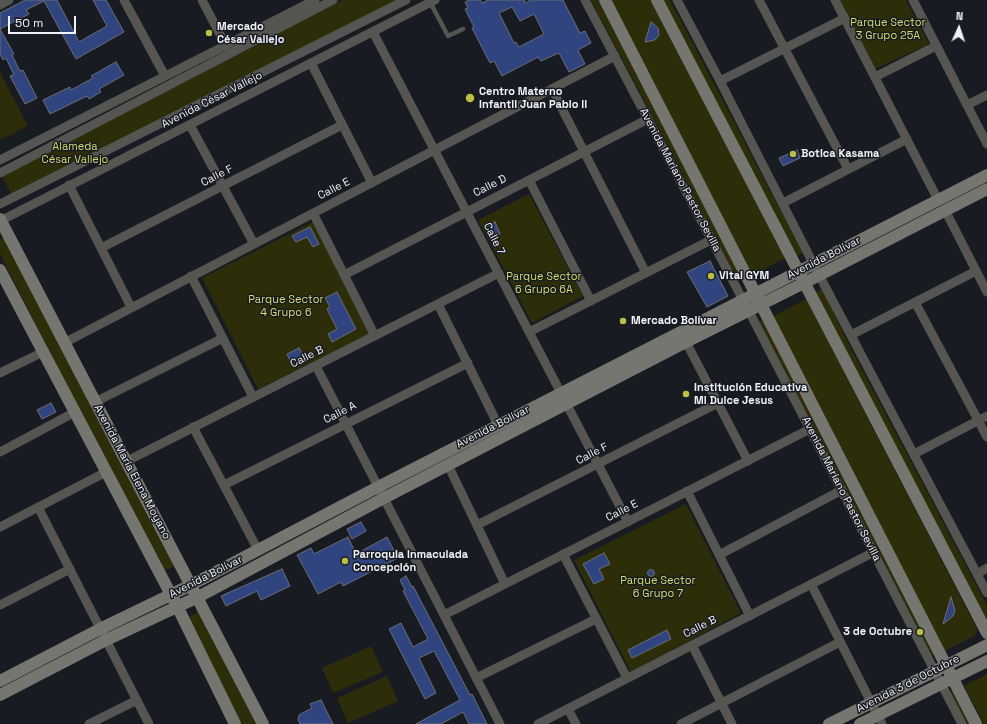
<!DOCTYPE html>
<meta charset="utf-8">
<style>
body{margin:0}
#map{position:relative;width:987px;height:724px;overflow:hidden;background:#181b21;font-family:"Space Grotesk",sans-serif}
canvas{display:block}
.north{position:absolute;left:939px;top:8px;width:40px;height:40px;-webkit-text-stroke:3px #181b21;paint-order:stroke;rotate:3deg;font-size:11px;font-weight:700;line-height:16px;text-align:center;color:#f0f2f7}
.north::after{content:'';display:block;margin:auto;width:14px;height:18px;background:#f0f2f7;clip-path:polygon(50% 0,100% 100%,50% 72%,0 100%)}
.scale{position:absolute;left:8px;top:16px;width:68px;height:18px;box-sizing:border-box;border:2px solid #f0f2f7;border-top:0;padding-left:5px;font-size:12px;line-height:14px;white-space:nowrap;color:#f0f2f7;-webkit-text-stroke:3px #181b21;paint-order:stroke}
</style>
<div id="map">
<canvas width="987" height="724"></canvas>
<div class="north">N</div>
<div class="scale">50 m</div>
</div>
<script>
const c = document.querySelector('canvas').getContext('2d');
c.lineJoin = 'round';
function fill(path, color) {
  c.fillStyle = color;
  c.fill(path, 'evenodd');
}
function shape(rows) {
  const path = new Path2D();
  for (const r of rows) {
    if (r.length === 3) {
      path.moveTo(r[0] + r[2], r[1]);
      path.arc(r[0], r[1], r[2], 0, 2 * Math.PI);
      continue;
    }
    path.moveTo(r[0], r[1]);
    for (let i = 2; i < r.length; i += 2) path.lineTo(r[i], r[i + 1]);
  }
  return path;
}
function trace(path, color, width, dash) {
  c.strokeStyle = color;
  c.lineWidth = width;
  c.lineCap = dash ? 'butt' : 'round';
  c.setLineDash(dash || []);
  c.stroke(path);
}
function drawText(font, color, halo, rows, align = 'center') {
  c.font = font + ' "Space Grotesk",sans-serif';
  c.lineWidth = 3;
  c.setLineDash([]);
  c.textBaseline = 'middle';
  c.strokeStyle = halo;
  c.fillStyle = color;
  for (const [text, x, y, turn = 0] of rows) {
    c.save();
    c.translate(x, y);
    c.rotate((+turn || 0) * Math.PI / 180);
    c.textAlign = isNaN(turn) ? turn : align;
    if (halo) c.strokeText(text, 0, 0);
    c.fillText(text, 0, 0);
    c.restore();
  }
}
const green = shape([
 [343,0,396,0,14,198,2,177],
 [591,0,598,0,742,279,736,282,686,180],
 [610,0,650,0,785,258,753,275],
 [661,0,670,0,803,253,795,257],
 [840,0,906,0,929,44,875,69],
 [0,72,28,126,0,140],
 [529,194,583,296,532,323,478,220],
 [313,222,370,334,258,389,202,278],
 [5,237,175,566,163,571,73,397,0,254,0,239],
 [822,289,849,345,987,605,987,620,815,293],
 [806,299,977,629,976,634,974,636,945,651,772,317],
 [763,320,934,654,929,657,757,323],
 [686,504,741,613,631,672,574,560],
 [198,612,256,724,242,724,187,618],
 [371,646,383,672,333,693,322,668],
 [987,674,987,724,984,724,964,686],
 [387,676,398,701,348,723,337,698],
 [954,690,972,724,965,724,949,693]
]);
const building = shape([
 [25,0,57,0,79,42,107,26,93,0,106,0,124,32,76,59,44,1,26,10,29,14,0,29,14,54,12,55,20,71,23,70,37,98,25,104,10,76,14,75,6,58,3,60,0,54,0,13,25,0],
 [470,0,480,0,482,3,488,0,525,0,524,1,525,3,531,0,563,0,580,33,585,31,591,43,578,50,585,64,569,72,559,53,541,61,538,57,502,76,494,61,490,63,472,28,474,27,465,9,468,8,465,2,470,0],
 [512,7,520,21,534,14,544,34,519,47,516,42,514,43,499,13,512,7],
 [651,22,658,28,659,35,655,40,645,42,651,22],
 [116,62,124,75,99,89,101,92,89,99,87,96,50,114,43,100,70,87,71,90,93,78,91,76,116,62],
 [797,150,800,158,783,166,779,158,797,150],
 [495,222,500,234,492,237,487,226,495,222],
 [310,227,319,244,313,247,307,237,296,242,292,236,310,227],
 [710,261,728,296,707,307,687,272,710,261],
 [337,292,356,329,332,342,328,334,337,329,327,309,330,307,325,298,337,292],
 [299,348,303,356,291,362,287,354,299,348],
 [51,403,56,412,42,419,37,410,51,403],
 [361,522,366,531,352,539,347,529,361,522],
 [348,537,356,554,387,537,398,558,343,586,341,582,318,594,297,555,311,548,314,554,348,537],
 [604,553,610,564,599,569,604,579,594,584,583,564,604,553],
 [282,569,290,586,261,600,257,591,226,606,221,596,282,569],
 [651,573,3.5],
 [406,576,412,587,413,586,470,695,472,694,487,724,469,724,463,712,441,724,416,724,460,700,434,651,419,658,436,693,425,699,389,629,401,623,413,647,428,639,403,591,405,590,400,580,406,576],
 [951,597,955,611,953,616,943,624,951,597],
 [667,630,671,639,632,658,628,650,667,630],
 [321,700,333,724,300,724,298,719,299,715,312,708,310,704,321,700]
]);
const lane = shape([
 [430,2,448,36,463,29]
]);
const street = shape([
 [124,0,165,76],
 [202,0,226,46],
 [585,0,754,321,962,724],
 [677,0,720,81,819,275,987,593],
 [759,0,848,169],
 [835,0,938,200],
 [913,0,987,144],
 [0,5,9,0],
 [373,32,628,522],
 [311,63,372,183],
 [875,77,936,46],
 [720,81,845,18],
 [552,89,646,273],
 [967,105,987,95],
 [190,125,254,244],
 [0,160,315,0],
 [0,173,333,0],
 [529,180,591,301],
 [69,185,131,307],
 [783,203,907,139],
 [0,204,406,0],
 [945,210,987,292],
 [313,213,375,336],
 [0,221,435,0],
 [101,248,342,125],
 [344,275,648,119],
 [191,276,253,397],
 [915,302,987,437],
 [438,304,498,425],
 [529,332,711,240],
 [851,335,976,271],
 [686,342,748,461],
 [64,343,615,56],
 [316,366,500,724],
 [0,373,43,352],
 [95,402,223,338],
 [193,427,258,550],
 [0,452,75,412],
 [914,454,987,416],
 [125,462,499,273],
 [448,465,505,584],
 [224,485,468,363],
 [687,491,750,616],
 [38,507,149,724],
 [477,525,718,403],
 [0,527,106,472],
 [563,554,627,678],
 [719,555,842,490],
 [977,574,987,568],
 [811,584,882,724],
 [0,605,70,569],
 [444,615,810,429],
 [692,645,732,724],
 [476,678,596,619],
 [568,709,576,724],
 [89,724,137,700],
 [538,724,874,552],
 [681,724,840,642]
]);
const secondary = shape([
 [605,0,976,724],
 [657,0,987,633],
 [0,219,263,724],
 [0,270,177,606,235,724],
 [0,681,100,629,191,585,378,487,987,175],
 [0,695,106,640,198,597,384,498,686,342,804,283,987,189],
 [829,724,987,645],
 [860,724,987,661]
]);
const markers = [
 [209,33,4,"#bcbf44"],
 [470,98,5,"#bcbf44"],
 [793,154,4,"#bcbf44"],
 [711,276,4,"#bcbf44"],
 [623,321,4,"#bcbf44"],
 [686,394,4,"#bcbf44"],
 [345,561,4,"#bcbf44"],
 [920,632,4,"#bcbf44"]
];
const parkNames = [
 ["Parque Sector",888,23],
 ["3 Grupo 25A",888,36],
 ["Alameda",75,147],
 ["César Vallejo",75,160],
 ["Parque Sector",544,277],
 ["6 Grupo 6A",544,290],
 ["Parque Sector",286,300],
 ["4 Grupo 6",286,313],
 ["Parque Sector",658,581],
 ["6 Grupo 7",658,594]
];
const poiNames = [
 ["Mercado",217,27],
 ["César Vallejo",217,40],
 ["Centro Materno",479,92],
 ["Infantil Juan Pablo II",479,105],
 ["Botica Kasama",801,154],
 ["Vital GYM",719,276],
 ["Mercado Bolívar",631,321],
 ["Institución Educativa",694,388],
 ["Mi Dulce Jesus",694,401],
 ["Parroquia Inmaculada",353,555],
 ["Concepción",353,568],
 ["3 de Octubre",912,632,"right"]
];
const streetNames = [
 ["Avenida César Vallejo",212,100,-27],
 ["Calle F",217,176,-27],
 ["Avenida Mariano Pastor Sevilla",680,180,62],
 ["Calle D",490,186,-27],
 ["Calle E",334,189,-27],
 ["Calle 7",494,239,63],
 ["Avenida Bolívar",824,258,-27],
 ["Calle B",307,357,-27],
 ["Calle A",340,413,-27],
 ["Avenida Bolívar",493,427,-27],
 ["Calle F",592,454,-27],
 ["Avenida María Elena Moyano",132,472,62],
 ["Avenida Mariano Pastor Sevilla",841,489,63],
 ["Calle E",622,511,-27],
 ["Avenida Bolívar",206,577,-27],
 ["Calle B",700,627,-27],
 ["Avenida 3 de Octubre",908,684,-27]
];
fill(green, '#2d2e09');
fill(building, '#304480');
trace(building, '#6b6e76', 1);
trace(lane, '#555552', 4.5);
trace(street, '#555552', 9);
trace(secondary, '#767671', 12);
for (const [x, y, r, color] of markers) {
  const dot = new Path2D();
  dot.arc(x, y, r, 0, 2 * Math.PI);
  c.fillStyle = color;
  c.fill(dot);
  trace(dot, '#181b21', 1.5);
}
drawText('11px', '#d7db6e', '#181b21', parkNames);
drawText('bold 11px', '#f0f2f7', '#181b21', poiNames, 'left');
drawText('11px', '#f0f2f7', '#181b21', streetNames);
</script>
